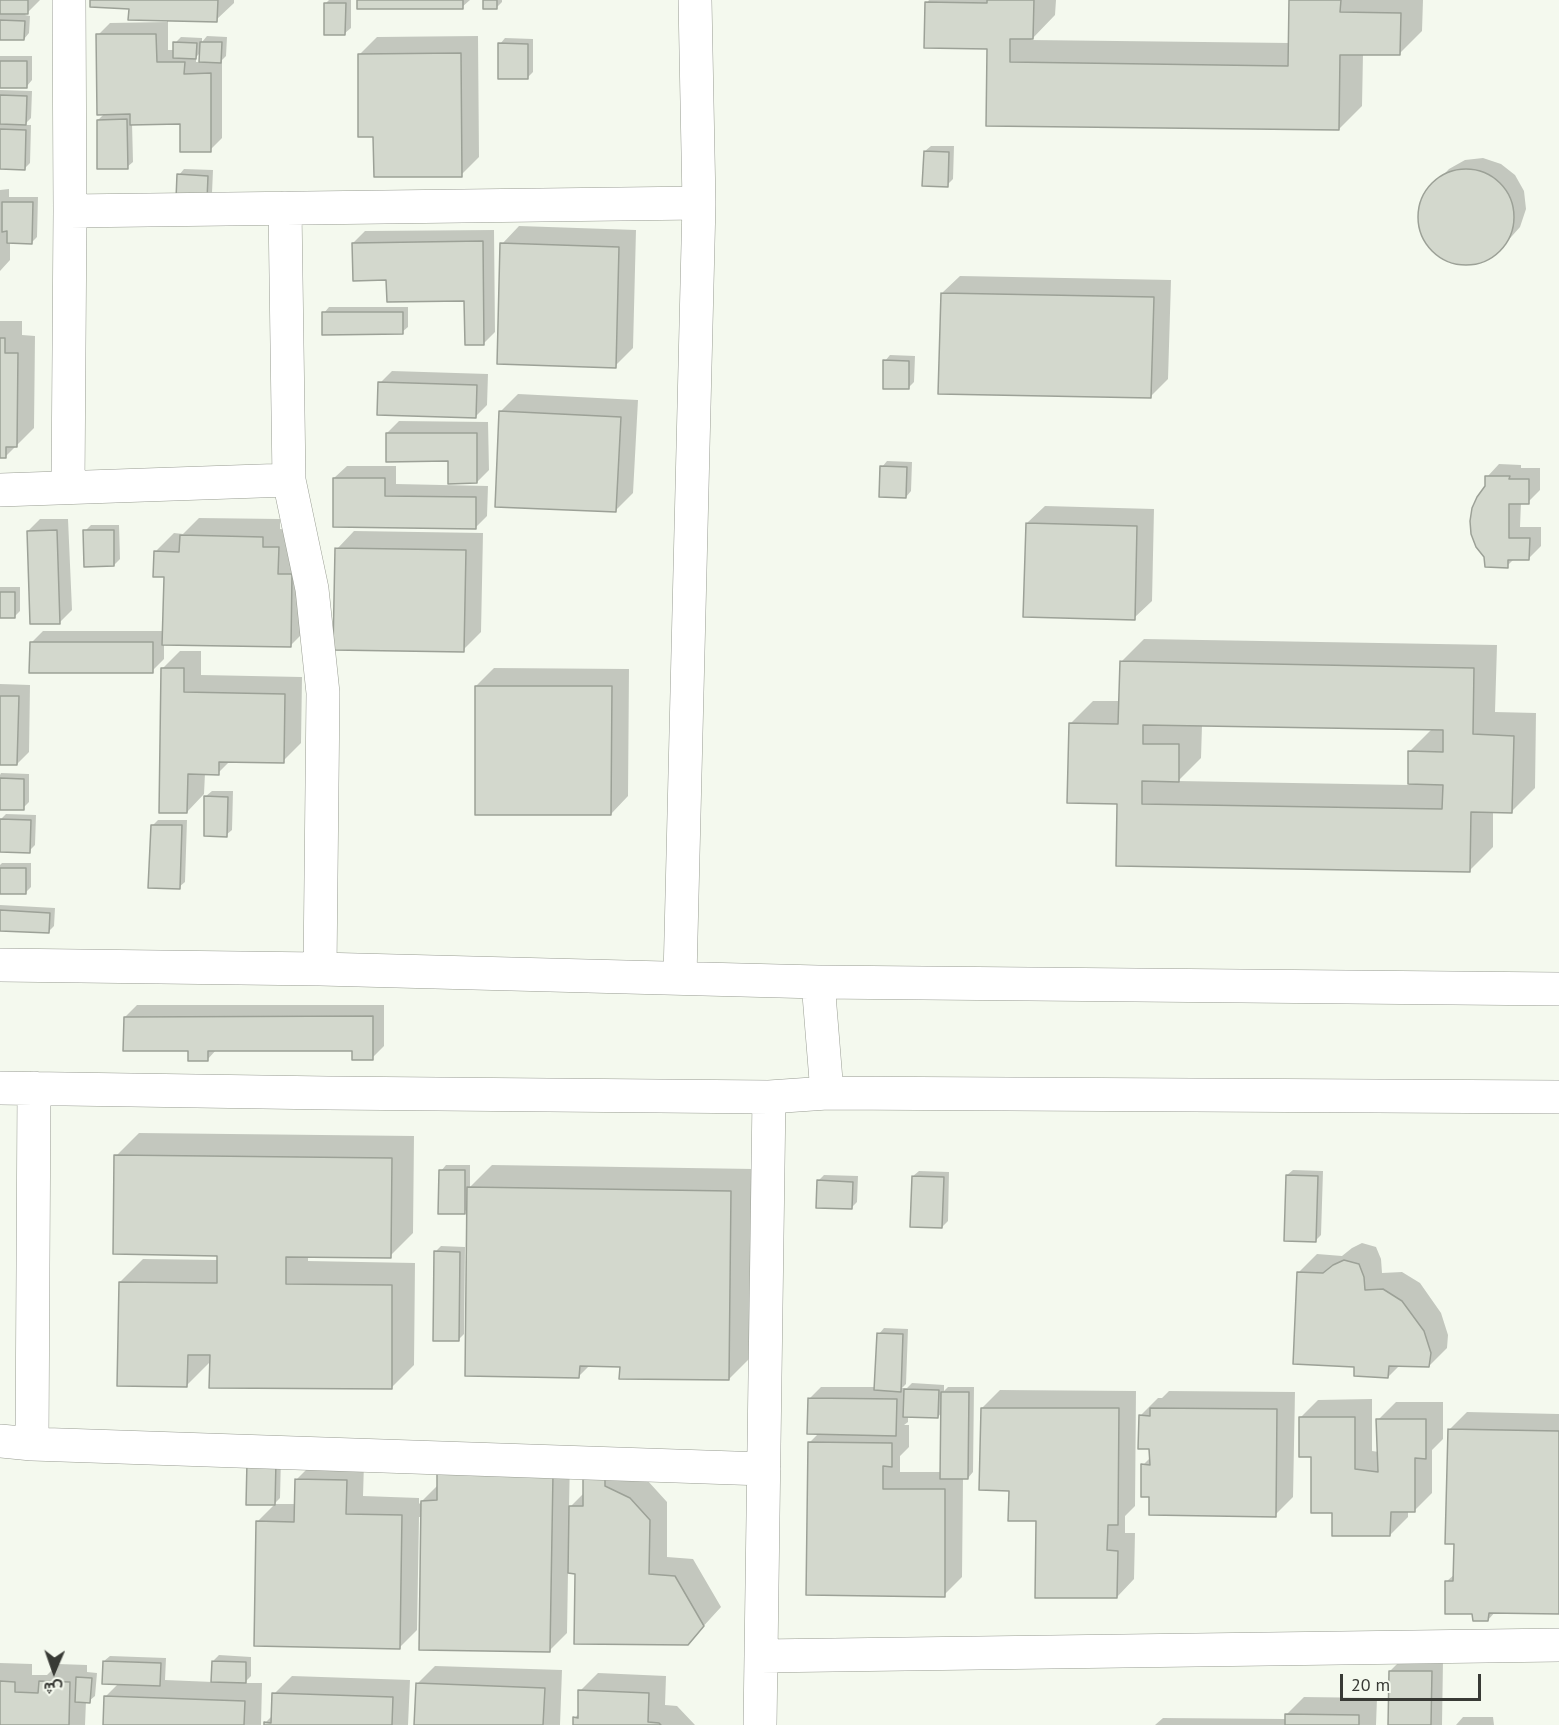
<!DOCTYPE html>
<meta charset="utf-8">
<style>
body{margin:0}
#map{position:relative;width:1559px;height:1725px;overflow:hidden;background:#f4f9ee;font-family:"PT Sans",Vazirmatn,sans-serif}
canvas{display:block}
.north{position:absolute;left:24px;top:1641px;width:60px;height:60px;-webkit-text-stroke:4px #f4f9ee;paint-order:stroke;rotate:182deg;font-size:16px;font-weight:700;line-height:24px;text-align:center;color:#383a35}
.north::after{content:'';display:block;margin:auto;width:21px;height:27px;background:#383a35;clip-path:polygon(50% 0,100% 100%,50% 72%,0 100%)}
.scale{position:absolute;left:1340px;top:1674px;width:141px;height:27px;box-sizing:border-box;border:3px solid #383a35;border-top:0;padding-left:8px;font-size:18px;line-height:21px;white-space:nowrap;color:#383a35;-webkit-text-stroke:4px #f4f9ee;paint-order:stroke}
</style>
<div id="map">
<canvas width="1559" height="1725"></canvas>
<div class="north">ش</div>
<div class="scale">20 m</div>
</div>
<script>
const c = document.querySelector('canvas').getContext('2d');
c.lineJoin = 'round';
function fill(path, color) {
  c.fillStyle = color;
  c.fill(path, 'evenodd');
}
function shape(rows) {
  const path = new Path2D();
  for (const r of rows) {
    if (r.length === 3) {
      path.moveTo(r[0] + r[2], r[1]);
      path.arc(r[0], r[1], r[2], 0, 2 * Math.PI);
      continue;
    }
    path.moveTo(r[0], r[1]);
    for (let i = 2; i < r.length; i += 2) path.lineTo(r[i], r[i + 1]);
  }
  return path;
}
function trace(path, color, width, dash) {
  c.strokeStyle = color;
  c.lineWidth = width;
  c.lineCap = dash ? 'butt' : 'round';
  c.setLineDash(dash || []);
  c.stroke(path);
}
const shadow = shape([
 [0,0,40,0,25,15,30,16,29,33,24,39,0,38],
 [91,0,234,0,234,3,216,20,168,20,168,50,175,50,175,43,181,37,202,38,202,42,207,36,227,37,226,56,222,60,222,138,210,150,181,122,132,123,133,162,127,167,98,120,105,113,98,35,110,23,167,22,167,20,130,7],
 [201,52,201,62,196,62,196,57],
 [329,0,351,0,351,28,345,33,325,4],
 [358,0,470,0,462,7],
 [484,0,502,0,502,2,496,8],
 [929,0,1056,0,1055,15,1031,40,1290,43,1290,0,1423,0,1422,31,1399,54,1363,54,1362,106,1339,129,987,124,988,47,927,3],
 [478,36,479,157,461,175,375,135,359,55,377,37],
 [505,38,533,39,533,72,527,78,500,44],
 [0,56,32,56,32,80,27,86,0,86],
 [0,90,32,91,31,118,24,125,31,125,30,163,25,168,0,168],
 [931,146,954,146,953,179,947,185,925,151],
 [1483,158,1501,164,1515,175,1524,191,1526,209,1520,227,1496,254,1480,262,1461,264,1444,259,1430,247,1421,231,1419,213,1424,195,1449,169,1465,160],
 [184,169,213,170,212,193,206,199,179,175],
 [9,189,9,197,38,197,37,237,32,242,10,242,10,260,0,271,0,190],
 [519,226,636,230,633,348,615,366,502,244],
 [494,230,495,332,483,344,466,300,353,243,365,231],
 [960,276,1171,280,1168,379,1150,397,942,293],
 [329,307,408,307,408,327,402,332,324,313],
 [0,321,22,321,22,335,35,336,34,428,5,457,0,457],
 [890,355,915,356,914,382,909,387,885,361],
 [392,371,488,374,487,405,475,417,380,383],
 [518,394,638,400,633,493,615,511,500,412],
 [399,421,488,422,489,470,477,482,450,460,387,433],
 [887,461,912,462,911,491,906,497,882,467],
 [1499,464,1521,465,1521,468,1540,468,1540,490,1528,502,1521,502,1520,527,1541,527,1541,546,1529,558,1515,558,1507,566,1487,487,1487,477],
 [347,466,396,466,396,484,488,486,487,516,475,528,334,478],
 [1045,506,1154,509,1152,601,1134,618,1027,523],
 [199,518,280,519,280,529,297,530,308,628,290,646,164,644,164,659,152,671,31,643,43,631,164,631,165,576,156,551,174,533,183,534],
 [40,519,68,519,72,610,60,622,28,531],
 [91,525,119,525,120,559,114,565,85,531],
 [354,531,483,533,481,632,463,650,337,549],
 [0,587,20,587,20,611,14,617,0,617],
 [1144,639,1497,645,1495,712,1536,713,1535,788,1512,811,1493,811,1493,847,1470,870,1119,802,1070,724,1093,701,1120,701,1121,662],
 [1202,725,1432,729,1410,751,1409,785,1178,781,1201,758],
 [180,651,201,651,201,675,302,677,301,743,283,761,230,761,218,773,205,773,204,794,187,812,162,669],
 [494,668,629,669,628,796,611,814,476,686],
 [0,684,30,685,29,752,17,764,0,763],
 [1,773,29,774,29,802,23,808,0,809,0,775],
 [212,791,233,791,232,830,226,835,206,796],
 [6,814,36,815,35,845,29,851,0,850,0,820],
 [158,820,187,820,185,882,179,887,152,826],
 [2,863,31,863,31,887,26,892,0,893,0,865],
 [0,905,55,908,54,926,48,932,0,929],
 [137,1005,384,1005,384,1046,372,1058,354,1049,217,1049,207,1060,125,1017],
 [139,1133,414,1136,413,1233,390,1256,308,1255,308,1261,415,1263,414,1365,391,1388,211,1361,187,1385,120,1282,143,1259,218,1260,218,1254,116,1156],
 [446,1165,470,1165,470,1187,492,1165,754,1169,752,1356,729,1379,621,1365,590,1365,579,1376,468,1208,464,1212,441,1171],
 [1293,1170,1323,1171,1321,1235,1316,1240,1287,1175],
 [919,1171,949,1172,948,1221,942,1227,913,1176],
 [824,1175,858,1176,857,1202,851,1208,818,1181],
 [1362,1243,1376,1247,1381,1259,1382,1273,1402,1272,1420,1283,1441,1313,1448,1335,1447,1348,1429,1366,1400,1365,1388,1377,1356,1366,1299,1272,1317,1254,1342,1256,1352,1248],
 [441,1246,465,1247,464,1334,458,1340,436,1251],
 [884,1328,908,1329,906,1384,902,1388,907,1388,912,1383,944,1385,944,1391,948,1387,974,1387,973,1472,968,1478,963,1478,962,1577,944,1595,809,1443,819,1433,809,1399,821,1387,876,1387,879,1334],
 [942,1412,942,1472,900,1472,900,1456,909,1447,909,1425,904,1425,908,1422,908,1416,938,1417],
 [1000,1390,1136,1391,1135,1506,1125,1516,1125,1533,1135,1533,1134,1579,1117,1597,1038,1520,1010,1489,982,1408],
 [1169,1391,1295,1392,1293,1497,1275,1515,1151,1496,1143,1465,1151,1457,1151,1448,1140,1416,1158,1398,1162,1398],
 [1372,1399,1372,1451,1379,1452,1378,1420,1396,1402,1443,1402,1443,1439,1432,1450,1432,1493,1414,1511,1408,1511,1408,1517,1390,1535,1333,1512,1300,1418,1318,1400],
 [1467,1412,1559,1414,1559,1612,1496,1611,1488,1620,1473,1613,1447,1581,1455,1574,1456,1542,1449,1430],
 [281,1456,280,1498,275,1503,247,1503],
 [570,1457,569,1508,584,1493,584,1480,647,1480,667,1502,667,1557,693,1559,721,1607,688,1643,576,1572,568,1572,567,1633,549,1651,422,1517,419,1517,417,1630,399,1648,257,1522,275,1504,296,1504,296,1480,314,1462,364,1463,363,1496,419,1498,419,1504,438,1485],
 [219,1655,251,1657,251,1676,244,1683,262,1683,261,1725,105,1725,106,1696,119,1683,104,1661,110,1656,166,1658,165,1680,213,1682,213,1661],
 [1402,1659,1443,1660,1442,1725,1389,1725,1390,1671],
 [0,1663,32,1664,32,1675,47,1675,58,1664,87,1665,87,1672,97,1673,95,1696,89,1701,86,1701,85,1725,0,1725],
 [435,1666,562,1670,560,1725,416,1725,417,1684],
 [598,1673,666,1676,665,1705,677,1706,695,1725,574,1725,574,1718,580,1713,580,1691],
 [292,1676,410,1680,408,1725,265,1725,265,1723,273,1715,274,1694],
 [1304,1697,1377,1698,1376,1725,1155,1725,1163,1718,1286,1719,1286,1715],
 [1463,1717,1493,1717,1494,1725,1456,1725]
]);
const building = shape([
 [0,0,28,0,28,14,0,14,0,0],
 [90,0,218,0,217,22,128,20,129,9,90,7,90,0],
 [357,0,463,0,463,9,357,9,357,0],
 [483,0,497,0,497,9,483,9,483,0],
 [987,0,1034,0,1033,39,1010,39,1010,62,1288,66,1289,0,1341,0,1340,12,1401,13,1400,55,1340,55,1339,130,986,126,987,49,924,48,925,2,987,3,987,0],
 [324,3,346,3,345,35,324,35,324,3],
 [0,20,25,21,24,40,0,40,0,20],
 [96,34,156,34,157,62,185,62,184,74,211,73,211,152,180,152,180,124,130,125,130,114,97,115,96,34],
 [173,42,197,43,196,59,173,58,173,42],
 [200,42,222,42,221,63,199,62,200,42],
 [498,43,528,44,528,79,498,79,498,43],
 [461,53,462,177,374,177,373,137,358,137,358,54,461,53],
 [0,61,27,61,27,88,0,88,0,61],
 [0,95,27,96,26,125,0,124,0,95],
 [127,119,128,169,97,169,97,120,127,119],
 [0,129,26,130,25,170,0,169,0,129],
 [924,151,949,152,948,187,922,186,924,151],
 [1466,217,48],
 [177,174,208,176,207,200,176,199,177,174],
 [2,202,33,202,32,244,7,243,7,231,2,232,2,202],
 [483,241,484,345,465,345,464,301,387,302,386,280,353,281,352,243,483,241],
 [500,243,619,247,616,368,497,364,500,243],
 [941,293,1154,297,1151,398,938,394,941,293],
 [322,312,403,312,403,334,322,335,322,312],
 [0,338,5,338,5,353,18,353,17,447,6,447,6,458,0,458,0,338],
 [883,360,909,361,909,389,883,389,883,360],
 [378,382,477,385,476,418,377,415,378,382],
 [499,411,621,417,616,512,495,507,499,411],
 [386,433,477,433,477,483,448,484,448,461,386,462,386,433],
 [880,466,907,467,906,498,879,497,880,466],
 [1485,476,1510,476,1509,479,1529,479,1529,504,1509,504,1509,538,1530,538,1529,560,1508,560,1508,568,1485,567,1484,557,1476,547,1471,534,1470,521,1472,508,1477,497,1485,486,1485,476],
 [333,478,385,478,385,496,476,497,476,529,333,527,333,478],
 [1026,523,1137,526,1135,620,1023,617,1026,523],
 [57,530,60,624,30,624,27,531,57,530],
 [83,530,114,530,114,566,84,567,83,530],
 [180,535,263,537,263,547,279,547,278,574,292,574,291,647,162,645,164,577,153,577,154,551,179,552,180,535],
 [335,548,466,550,464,652,333,650,335,548],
 [0,592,15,592,15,618,0,618,0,592],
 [30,642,153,642,153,673,29,673,30,642],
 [1120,661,1474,668,1473,734,1514,736,1512,813,1471,812,1470,872,1116,866,1117,804,1067,803,1069,723,1118,724,1120,661],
 [1143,725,1443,730,1443,752,1408,751,1408,784,1443,785,1442,809,1142,804,1142,781,1179,782,1179,744,1143,744,1143,725],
 [161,668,184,668,184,692,285,694,284,763,219,762,219,775,188,774,187,813,159,813,161,668],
 [475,686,612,686,611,815,475,815,475,686],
 [0,696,19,696,17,765,0,765,0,696],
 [0,778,24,779,24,810,0,810,0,778],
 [204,796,228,797,227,837,204,836,204,796],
 [0,819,31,820,30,853,0,852,0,819],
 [151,825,182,825,180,889,148,888,151,825],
 [0,868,26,868,26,894,0,894,0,868],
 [0,910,50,913,49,933,0,931,0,910],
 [373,1016,373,1060,352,1060,352,1051,208,1051,208,1061,188,1061,188,1051,123,1051,124,1017,373,1016],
 [114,1155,392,1158,391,1258,286,1257,286,1284,392,1285,392,1389,209,1388,210,1355,188,1355,187,1387,117,1386,119,1282,217,1283,217,1256,113,1254,114,1155],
 [439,1170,465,1170,465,1214,438,1214,439,1170],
 [1286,1175,1318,1176,1316,1242,1284,1241,1286,1175],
 [912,1176,944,1177,942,1228,910,1227,912,1176],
 [817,1180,853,1182,852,1209,816,1208,817,1180],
 [467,1187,731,1191,729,1380,619,1379,620,1367,580,1366,579,1378,465,1376,467,1187],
 [434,1251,460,1252,459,1341,433,1341,434,1251],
 [1344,1260,1359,1264,1364,1277,1365,1290,1383,1289,1402,1301,1424,1331,1431,1353,1429,1367,1389,1366,1388,1378,1354,1376,1354,1367,1293,1364,1297,1272,1323,1273,1333,1265,1344,1260],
 [877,1333,903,1334,901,1392,874,1390,877,1333],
 [904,1389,939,1390,938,1418,903,1417,904,1389],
 [941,1392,969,1392,968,1479,940,1479,941,1392],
 [808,1398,897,1399,896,1436,807,1434,808,1398],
 [981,1408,1119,1408,1118,1525,1108,1525,1107,1550,1118,1551,1117,1598,1035,1598,1036,1521,1008,1521,1009,1491,979,1490,981,1408],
 [1150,1408,1277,1409,1276,1517,1149,1515,1149,1497,1141,1497,1141,1464,1150,1465,1149,1449,1138,1449,1139,1415,1150,1416,1150,1408],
 [1299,1417,1355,1417,1355,1469,1378,1472,1376,1419,1426,1419,1426,1459,1415,1458,1415,1512,1391,1512,1390,1536,1332,1536,1332,1513,1311,1513,1311,1457,1299,1457,1299,1417],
 [1448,1429,1559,1431,1559,1614,1489,1613,1488,1621,1473,1621,1472,1614,1445,1614,1445,1581,1453,1581,1454,1544,1445,1544,1448,1429],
 [808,1442,892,1443,892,1467,883,1466,883,1489,945,1489,945,1597,806,1595,808,1442],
 [247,1461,276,1461,275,1505,246,1505,247,1461],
 [437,1473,553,1474,550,1652,419,1650,421,1501,437,1500,437,1473],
 [605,1478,605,1486,630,1498,650,1520,649,1574,675,1576,704,1626,688,1645,574,1644,575,1574,568,1573,569,1506,583,1506,583,1479,605,1478],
 [295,1479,347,1480,346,1514,402,1515,400,1649,254,1646,256,1521,294,1522,295,1479],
 [103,1661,161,1663,160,1686,102,1684,103,1661],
 [212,1661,246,1662,246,1683,211,1682,212,1661],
 [1389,1671,1432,1671,1431,1725,1388,1725,1389,1671],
 [76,1677,92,1678,90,1703,75,1702,76,1677],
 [0,1681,15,1682,15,1692,38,1693,39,1681,70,1682,69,1725,0,1725,0,1681],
 [416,1683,545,1688,543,1725,414,1725,416,1683],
 [578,1690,649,1693,648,1722,659,1723,661,1725,573,1725,573,1717,578,1718,578,1690],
 [272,1693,393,1697,392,1725,264,1725,264,1722,271,1723,272,1693],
 [104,1696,245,1701,244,1725,103,1725,104,1696],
 [1285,1714,1359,1715,1359,1725,1285,1725,1285,1714]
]);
const minor = shape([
 [285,208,289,480,312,589,323,693,320,969],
 [70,211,699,203],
 [68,487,70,211,69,0],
 [0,490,289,480],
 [0,965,320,969,818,982,1559,989],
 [680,977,699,203,695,0],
 [818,982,827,1093],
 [0,1088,328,1093,769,1097,827,1093,1559,1097],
 [0,1441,32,1444,764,1469],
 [32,1444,34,1088],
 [761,1656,1559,1645],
 [760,1725,769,1097]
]);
fill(shadow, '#0003');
fill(building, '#d3d8cd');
trace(building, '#9ca197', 1.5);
trace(minor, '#999d93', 34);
trace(minor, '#fff', 33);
</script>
